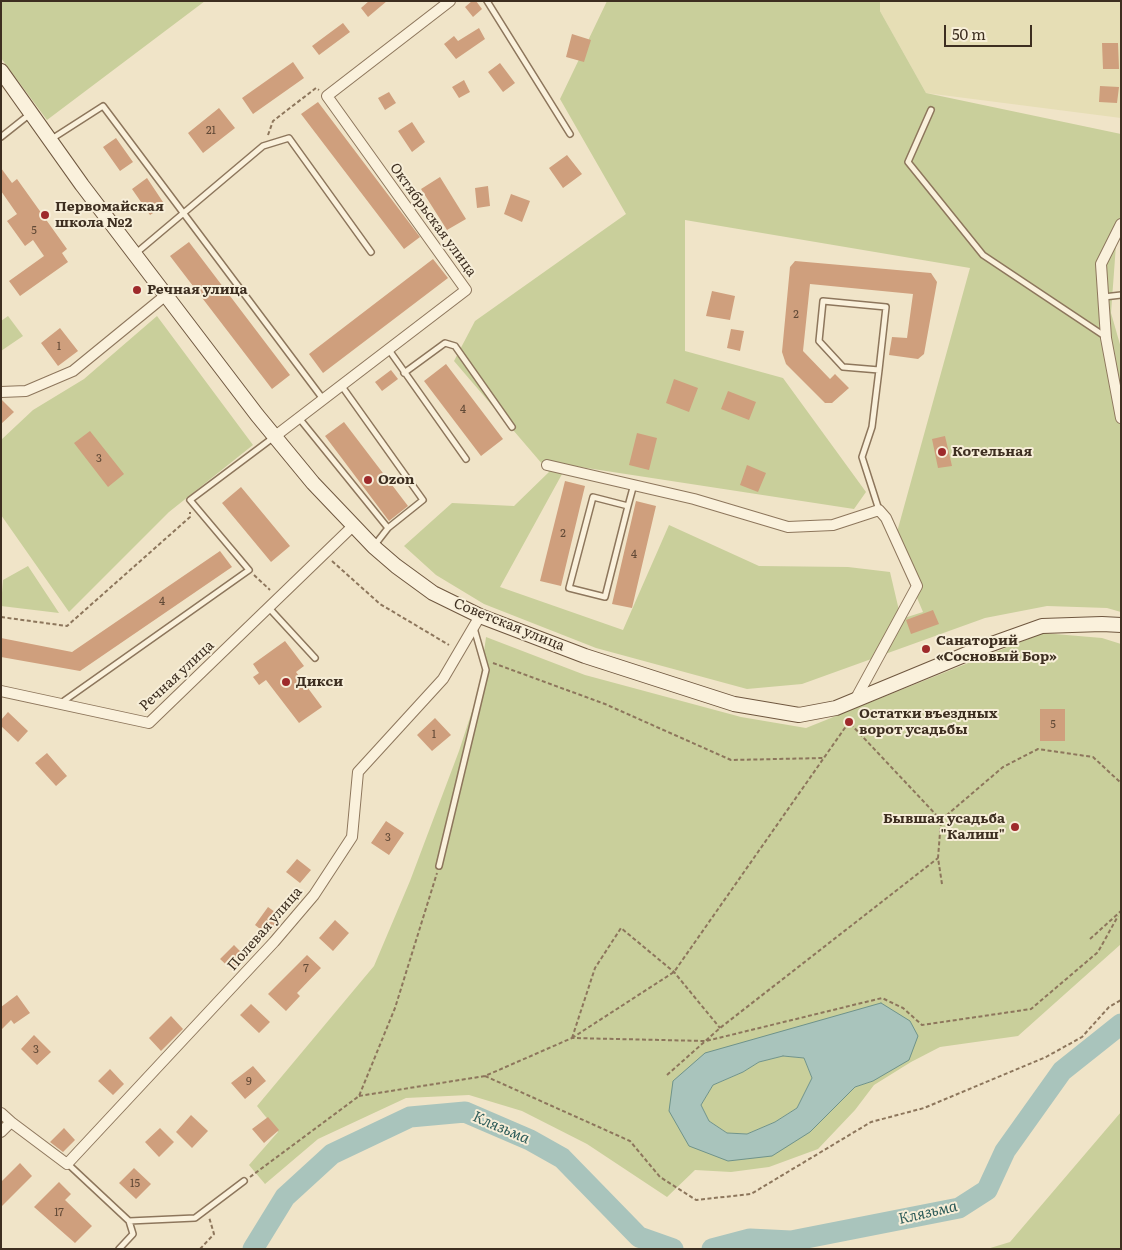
<!DOCTYPE html>
<meta charset="utf-8">
<style>
body{margin:0}
#map{position:relative;width:1122px;height:1250px;overflow:hidden;background:#f0e4c8;font-family:Literata,serif}
canvas{display:block}
.frame{position:absolute;inset:0;border:2px solid #3d2e20;pointer-events:none}
.scale{position:absolute;left:944px;top:25px;width:88px;height:22px;box-sizing:border-box;border:2px solid #3d2e20;border-top:0;padding-left:6px;font-size:15px;line-height:18px;white-space:nowrap;color:#3d2e20;-webkit-text-stroke:4px #f7eed8;paint-order:stroke}
</style>
<div id="map">
<canvas width="1122" height="1250"></canvas>
<div class="frame"></div>
<div class="scale">50 m</div>
</div>
<script>
const c = document.querySelector('canvas').getContext('2d');
c.lineJoin = 'round';
function fill(path, color) {
  c.fillStyle = color;
  c.fill(path, 'evenodd');
}
function shape(rows) {
  const path = new Path2D();
  for (const r of rows) {
    path.moveTo(r[0], r[1]);
    for (let i = 2; i < r.length; i += 2) path.lineTo(r[i], r[i + 1]);
  }
  return path;
}
function trace(path, color, width, dash) {
  c.strokeStyle = color;
  c.lineWidth = width;
  c.lineCap = dash ? 'butt' : 'round';
  c.setLineDash(dash || []);
  c.stroke(path);
}
function drawText(font, color, halo, rows, align = 'center') {
  c.font = font + ' Literata,serif';
  c.lineWidth = 4;
  c.setLineDash([]);
  c.textBaseline = 'middle';
  c.strokeStyle = halo;
  c.fillStyle = color;
  for (const [text, x, y, turn = 0] of rows) {
    c.save();
    c.translate(x, y);
    c.rotate((+turn || 0) * Math.PI / 180);
    c.textAlign = isNaN(turn) ? turn : align;
    if (halo) c.strokeText(text, 0, 0);
    c.fillText(text, 0, 0);
    c.restore();
  }
}
const farmland = shape([
 [880,1,1121,1,1121,118,926,93,880,11]
]);
const green = shape([
 [1,1,205,1,47,120,1,58],
 [607,1,880,1,880,11,926,93,1121,134,1121,222,1117,231,1111,313,1121,348,1121,612,1107,608,1047,606,985,618,802,684,747,689,596,648,484,604,436,575,404,546,452,503,514,506,549,472,454,361,475,321,626,214,560,99],
 [685,220,970,268,894,543,923,612,901,619,890,572,848,567,759,566,669,525,623,630,500,587,567,465,854,509,866,492,783,378,685,351],
 [8,316,23,336,1,351,1,321],
 [157,316,253,445,169,512,69,612,1,515,1,440,33,410,84,379],
 [28,566,59,613,1,606,3,580],
 [1043,633,1102,638,1121,644,1121,944,1018,1036,940,1047,911,1062,874,1085,855,1110,818,1149,769,1167,731,1172,695,1170,667,1197,587,1144,522,1111,469,1095,406,1098,318,1139,265,1184,249,1165,278,1132,257,1106,374,966,410,881,459,751,479,690,486,637,585,675,741,717,806,728],
 [910,1021,873,1081,855,1087,728,1161,673,1081],
 [783,1056,804,1058,812,1078,797,1108,775,1122,747,1134,727,1133,709,1121,701,1105,713,1085,743,1072,759,1062],
 [1121,1112,1121,1249,987,1249,1010,1242]
]);
const water = shape([
 [881,1003,910,1021,918,1036,909,1060,873,1081,855,1087,810,1132,772,1156,728,1161,689,1146,669,1111,673,1081,705,1053,881,1003],
 [783,1056,804,1058,812,1078,797,1108,775,1122,747,1134,727,1133,709,1121,701,1105,713,1085,743,1072,759,1062,783,1056]
]);
const river = shape([
 [253,1249,285,1197,332,1154,410,1117,465,1112,530,1140,562,1158,639,1237,673,1249],
 [712,1249,750,1239,791,1241,959,1208,987,1190,1005,1151,1062,1071,1121,1024]
]);
const building = shape([
 [369,1,387,1,368,17,361,8],
 [472,1,476,1,482,9,473,17,465,7],
 [343,23,350,32,319,55,312,46],
 [479,28,485,39,456,59,444,44,454,36,458,41],
 [572,34,591,40,584,62,566,57],
 [1102,43,1118,43,1119,69,1103,69],
 [293,62,304,78,253,114,242,98],
 [500,63,515,83,503,92,488,72],
 [464,80,470,92,459,98,452,87],
 [1100,86,1119,87,1117,103,1099,102],
 [389,92,396,103,385,110,378,98],
 [318,102,420,237,404,249,301,114],
 [219,108,235,128,203,153,188,133],
 [412,122,425,142,412,152,398,131],
 [116,138,133,162,120,171,103,147],
 [567,155,582,174,563,188,549,168],
 [1,168,12,183,17,179,67,249,62,253,68,262,20,296,9,281,44,256,33,240,25,246,7,221,17,214,1,191],
 [440,177,466,219,447,230,421,189],
 [147,178,165,205,150,215,132,189],
 [488,186,490,206,477,208,475,188],
 [511,194,530,201,522,222,504,214],
 [189,242,290,375,272,389,170,256],
 [433,259,448,278,323,373,309,354],
 [795,261,931,273,937,282,924,354,918,359,889,355,892,337,907,338,913,294,810,284,803,351,830,379,835,374,849,388,832,403,825,403,786,364,782,352,790,267],
 [712,291,735,296,730,320,706,316],
 [60,328,78,351,58,366,41,343],
 [731,329,744,331,740,351,727,348],
 [446,364,503,439,481,456,424,381],
 [391,370,398,379,382,391,375,382],
 [674,379,698,388,689,412,666,403],
 [728,391,756,402,749,420,721,409],
 [1,399,14,412,1,424],
 [344,422,408,506,389,521,325,436],
 [90,431,124,474,108,487,74,443],
 [637,433,657,438,649,470,629,465],
 [945,436,952,466,938,468,932,439],
 [747,465,766,473,758,492,740,485],
 [565,481,585,486,561,586,540,581],
 [241,487,290,546,271,562,222,503],
 [636,501,656,506,632,608,612,604],
 [220,551,232,567,80,671,1,657,1,638,72,652],
 [933,610,939,624,911,634,906,620],
 [285,641,304,666,296,672,322,707,299,723,266,680,259,685,253,677,259,673,253,664],
 [1040,709,1065,709,1065,741,1040,741],
 [8,712,28,731,18,742,1,726,1,720],
 [435,718,451,735,432,751,417,735],
 [47,753,67,776,56,786,35,763],
 [386,821,404,833,389,855,371,843],
 [297,859,311,870,300,883,286,872],
 [268,907,282,917,268,935,255,925],
 [335,920,349,933,333,951,319,938],
 [234,945,247,958,233,971,220,959],
 [307,955,321,968,297,993,300,996,286,1011,268,994],
 [17,995,30,1013,14,1024,11,1020,1,1030,1,1007],
 [251,1004,270,1022,259,1033,240,1015],
 [171,1016,183,1029,161,1051,149,1038],
 [34,1035,51,1052,37,1065,21,1049],
 [253,1066,266,1081,245,1099,231,1083],
 [110,1069,124,1084,113,1095,98,1081],
 [191,1115,208,1131,192,1148,176,1132],
 [268,1117,279,1130,264,1143,252,1129],
 [64,1128,75,1140,63,1152,50,1142],
 [160,1128,174,1142,159,1157,145,1142],
 [20,1163,32,1176,1,1207,1,1182],
 [134,1168,151,1184,136,1199,119,1183],
 [59,1182,71,1194,65,1200,92,1226,75,1243,34,1207]
]);
const path = shape([
 [268,135,273,121,316,88,319,90],
 [332,561,380,604,449,645],
 [254,575,270,590],
 [1,617,67,626,190,517,190,512],
 [493,663,605,704,731,760,824,758],
 [846,719,941,820],
 [942,884,938,858,941,820,1003,767,1038,749,1093,757,1121,783],
 [1090,939,1121,911],
 [572,1038,674,972,849,722],
 [572,1038,595,968,621,928,674,972,720,1028],
 [667,1075,720,1028,938,858],
 [485,1076,630,1141,660,1177,696,1200,751,1194,871,1122,924,1108,1046,1057,1082,1037,1109,1007,1121,1000],
 [359,1096,485,1076,572,1038,706,1041,882,998,903,1008,922,1025,1031,1009,1098,952,1118,916],
 [250,1177,359,1096,395,1008,437,873],
 [200,1249,214,1234,209,1217]
]);
const lane = shape([
 [487,1,570,134],
 [931,110,908,162,983,255,1106,337],
 [1,137,30,114],
 [50,140,103,106,323,399],
 [135,254,263,146,289,138,371,252],
 [1104,297,1121,295],
 [389,350,466,459],
 [879,370,843,367,819,341,823,301,886,307,879,370,872,427,862,457,879,510],
 [404,373,445,343,455,346,512,427],
 [341,385,423,500,388,528,374,546],
 [299,418,388,528],
 [628,506,593,497,569,588,605,597,628,506,634,484],
 [269,608,315,658],
 [61,703,249,570,190,500,274,437],
 [439,866,486,670,474,628],
 [68,1164,129,1221,133,1234,119,1249],
 [129,1221,195,1218,244,1181]
]);
const street = shape([
 [1121,224,1101,264,1106,338,1121,418],
 [1,392,26,391,73,371,166,295],
 [274,437,466,290,327,96,450,1],
 [547,465,694,499,788,527,833,525,879,510,886,518,917,586,855,700],
 [1,691,149,723,354,525],
 [1,1113,11,1122],
 [1,1132,11,1122,67,1164,274,942,314,895,352,837,358,772,443,679,480,616]
]);
const secondary = shape([
 [1,71,82,185,257,415,313,483,374,547,396,566,433,593,480,616,585,656,734,704,799,715,836,708,986,646,1042,626,1102,624,1121,625]
]);
const markers = [
 [45,215,5,"#9e2a2b"],
 [137,290,5,"#9e2a2b"],
 [942,452,5,"#9e2a2b"],
 [368,480,5,"#9e2a2b"],
 [926,649,5,"#9e2a2b"],
 [286,682,5,"#9e2a2b"],
 [849,722,5,"#9e2a2b"],
 [1015,827,5,"#9e2a2b"]
];
const numberNames = [
 ["21",211,131],
 ["5",34,231],
 ["2",796,315],
 ["1",59,347],
 ["4",463,410],
 ["3",99,459],
 ["2",563,534],
 ["4",634,555],
 ["4",162,602],
 ["5",1053,725],
 ["1",434,735],
 ["3",388,838],
 ["7",306,969],
 ["3",36,1050],
 ["9",249,1082],
 ["15",135,1184],
 ["17",59,1213]
];
const poiNames = [
 ["Первомайская",55,207],
 ["школа №2",55,223],
 ["Речная улица",147,290],
 ["Котельная",952,452],
 ["Ozon",378,480],
 ["Санаторий",936,641],
 ["«Сосновый Бор»",936,657],
 ["Дикси",296,682],
 ["Остатки въездных",859,714],
 ["ворот усадьбы",859,730],
 ["Бывшая усадьба",1005,819,"right"],
 ["\"Калиш\"",1005,835,"right"]
];
const streetNames = [
 ["Октябрьская улица",433,220,54],
 ["Советская улица",509,625,22],
 ["Речная улица",177,676,-43],
 ["Полевая улица",265,929,-49]
];
const waterNames = [
 ["Клязьма",501,1128,23],
 ["Клязьма",928,1213,-13]
];
fill(farmland, '#e6deb5');
fill(green, '#c9cf9b');
fill(water, '#a9c4bc');
trace(water, '#6f938a', 1);
trace(river, '#a9c4bc', 21);
fill(building, '#cf9f7d');
trace(lane, '#8d765c', 8);
trace(street, '#8d765c', 12);
trace(secondary, '#6f573f', 16);
trace(path, '#8d765c', 2, [4, 2.5]);
trace(lane, '#faf1dc', 5);
trace(street, '#faf1dc', 10);
trace(secondary, '#faf1dc', 14);
for (const [x, y, r, color] of markers) {
  const dot = new Path2D();
  dot.arc(x, y, r, 0, 2 * Math.PI);
  c.fillStyle = color;
  c.fill(dot);
  trace(dot, '#f7eed8', 2);
}
drawText('11px', '#624a37', null, numberNames);
drawText('bold 14px', '#3d2e20', '#f7eed8', poiNames, 'left');
drawText('14px', '#3d2e20', '#f7eed8', streetNames);
drawText('italic 15px', '#2f5d5a', '#f7eed8', waterNames);
</script>
